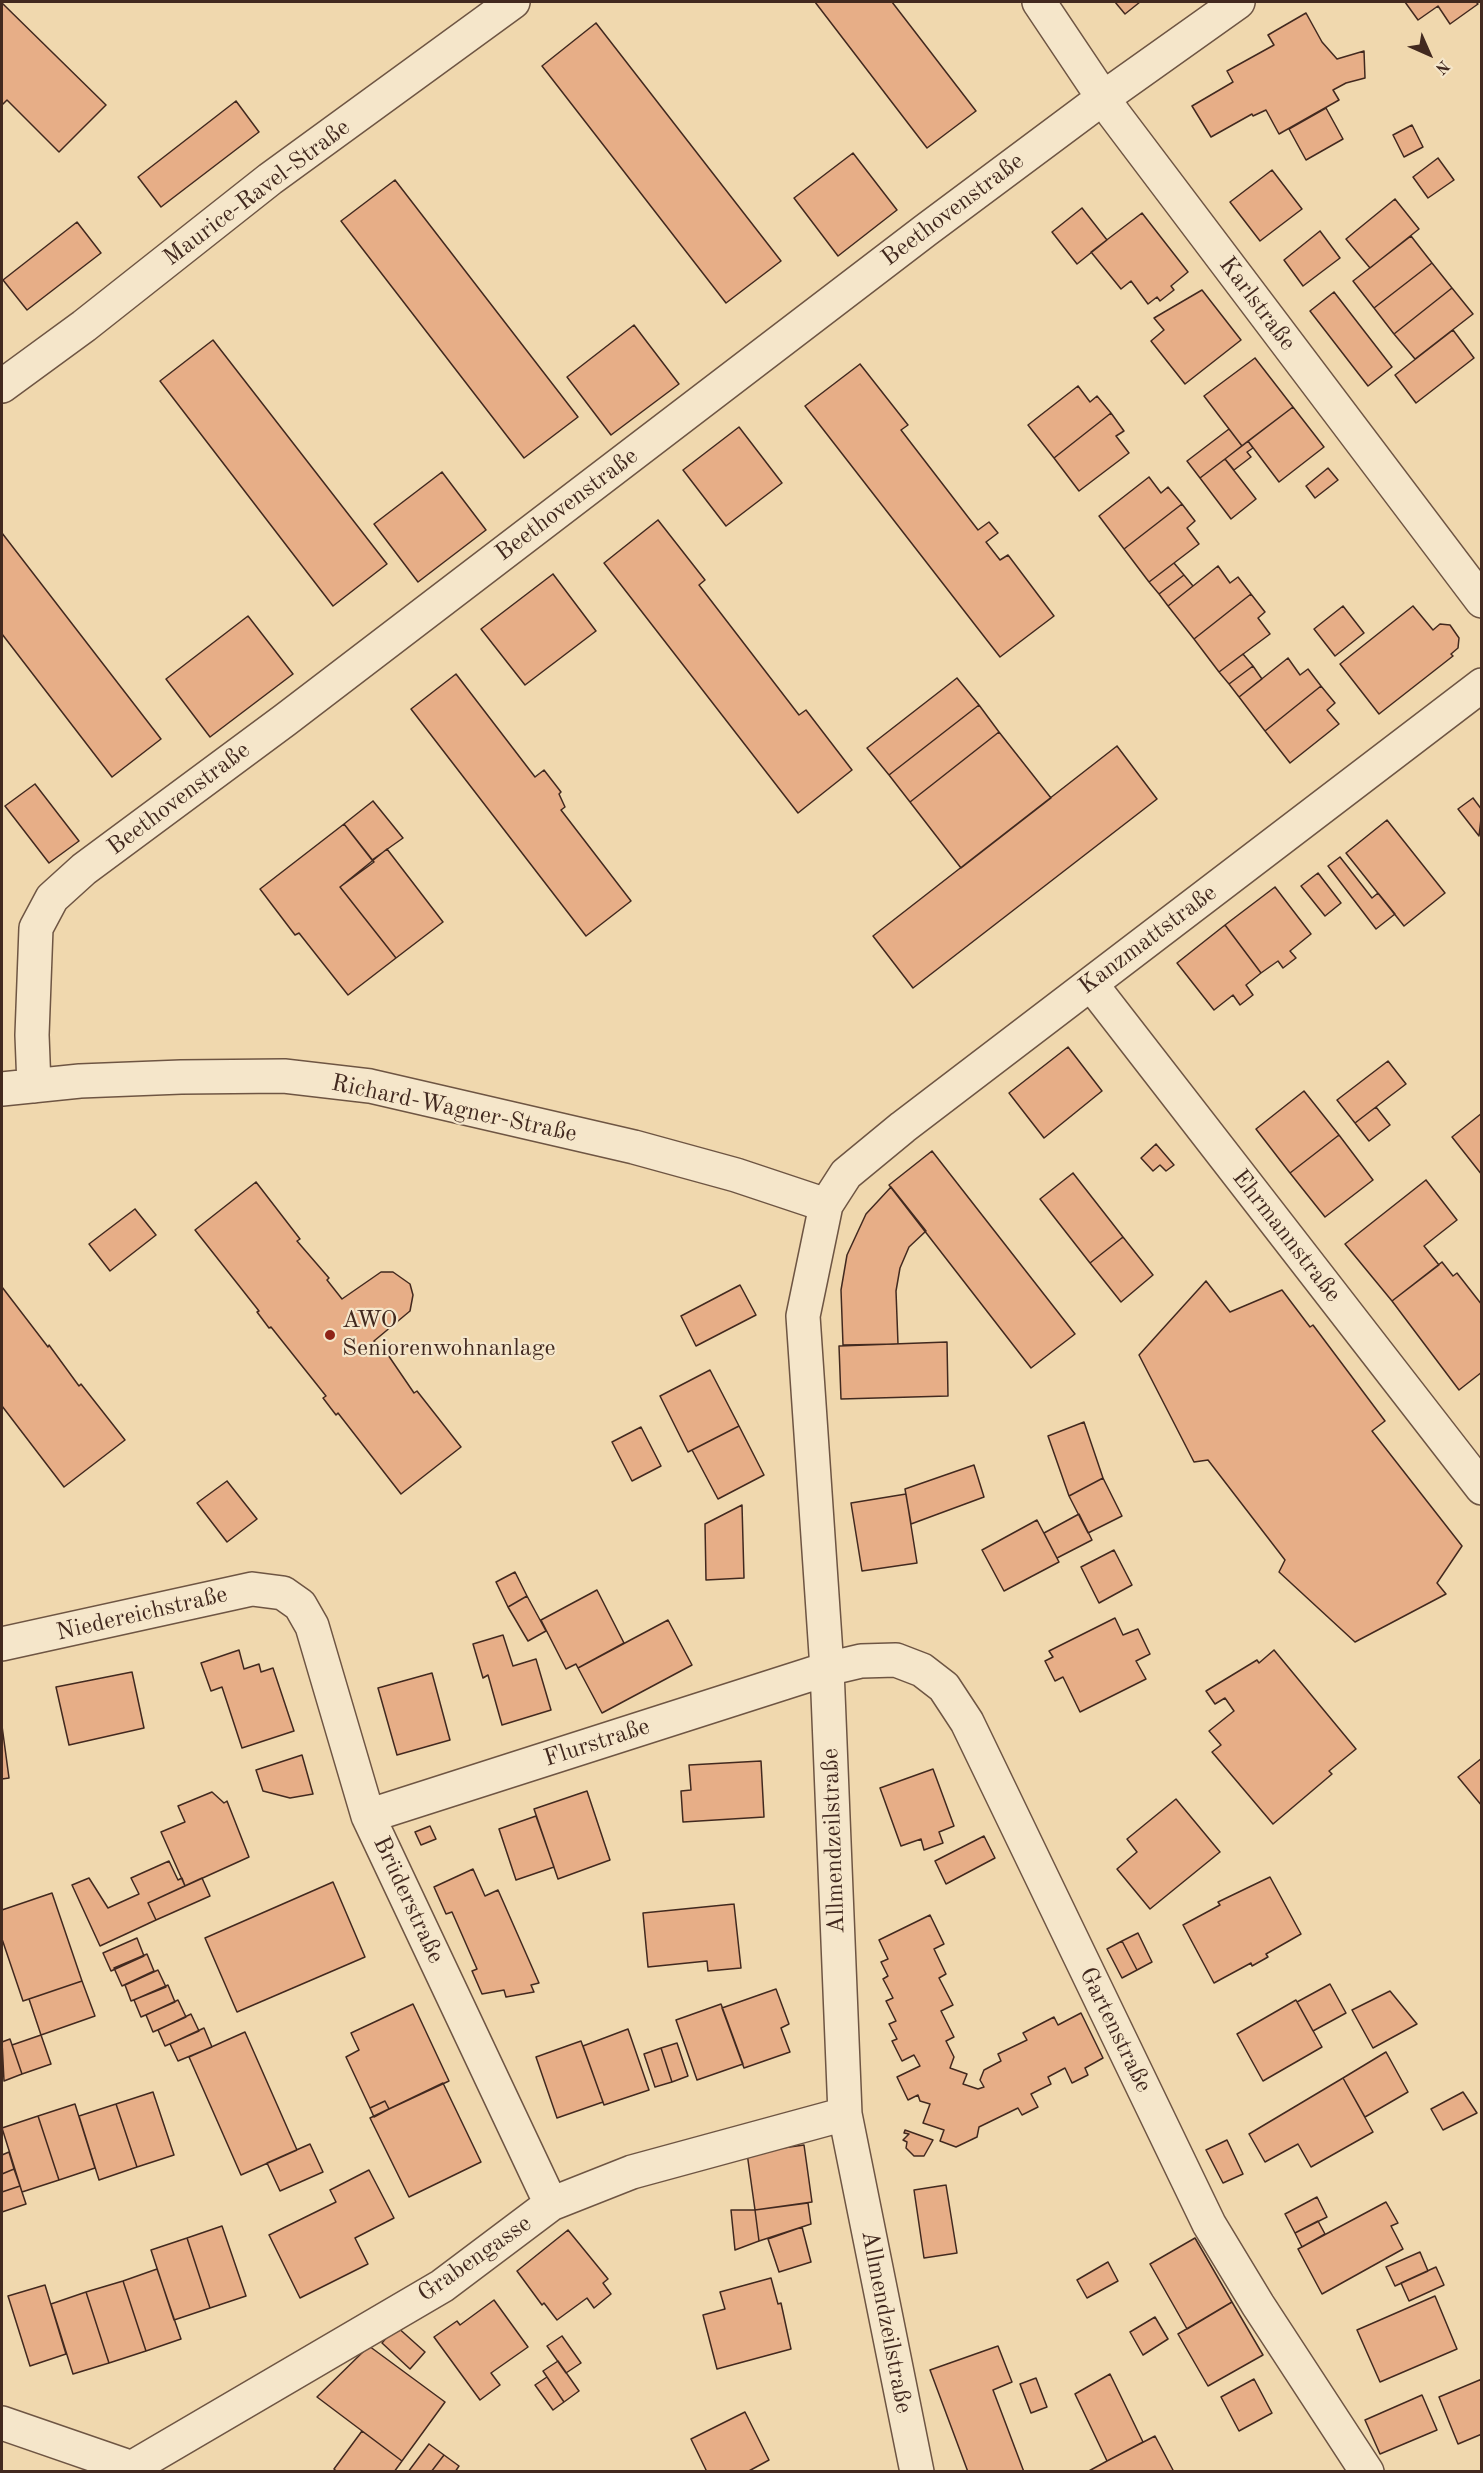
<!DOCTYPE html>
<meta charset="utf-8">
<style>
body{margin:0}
#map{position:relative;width:1483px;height:2473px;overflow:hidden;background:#f0d8ae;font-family:"Old Standard TT",serif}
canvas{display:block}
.frame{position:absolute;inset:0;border:3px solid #42291f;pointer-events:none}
.north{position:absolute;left:1399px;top:24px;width:60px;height:60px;-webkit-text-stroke:4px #f5e6ca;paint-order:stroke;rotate:135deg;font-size:16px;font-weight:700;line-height:24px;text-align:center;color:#42291f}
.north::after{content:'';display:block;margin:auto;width:21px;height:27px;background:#42291f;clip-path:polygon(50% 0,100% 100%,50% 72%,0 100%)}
</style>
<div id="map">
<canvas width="1483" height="2473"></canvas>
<div class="frame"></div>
<div class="north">N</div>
</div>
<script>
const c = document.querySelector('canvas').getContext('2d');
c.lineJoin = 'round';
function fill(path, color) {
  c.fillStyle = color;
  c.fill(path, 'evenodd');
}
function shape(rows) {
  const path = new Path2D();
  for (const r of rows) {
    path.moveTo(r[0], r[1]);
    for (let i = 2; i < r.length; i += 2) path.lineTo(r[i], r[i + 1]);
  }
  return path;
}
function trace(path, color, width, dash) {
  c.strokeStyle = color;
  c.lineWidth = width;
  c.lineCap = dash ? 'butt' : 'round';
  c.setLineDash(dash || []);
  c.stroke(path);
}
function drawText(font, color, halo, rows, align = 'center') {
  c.font = font + ' "Old Standard TT",serif';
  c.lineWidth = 4.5;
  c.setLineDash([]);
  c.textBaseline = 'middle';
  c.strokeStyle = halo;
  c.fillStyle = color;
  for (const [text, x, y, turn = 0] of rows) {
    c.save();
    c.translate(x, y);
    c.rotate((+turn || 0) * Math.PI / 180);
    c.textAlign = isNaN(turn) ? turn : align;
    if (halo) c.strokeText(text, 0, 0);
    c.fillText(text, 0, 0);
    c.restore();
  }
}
const building = shape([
 [815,2,892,2,976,111,927,148,815,2],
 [1115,2,1140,2,1125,14,1115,2],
 [1405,2,1476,2,1478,4,1450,24,1438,6,1418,20,1405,2],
 [2,3,106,105,59,152,7,100,2,105,2,3],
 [1306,13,1322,42,1337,59,1364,51,1365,78,1346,83,1333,90,1339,100,1279,134,1266,110,1253,116,1252,114,1211,137,1192,106,1233,82,1227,71,1274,45,1268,35,1306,13],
 [596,23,781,261,726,303,542,66,596,23],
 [236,101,259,132,161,207,138,177,236,101],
 [1326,108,1343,139,1306,160,1289,129,1326,108],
 [1412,125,1423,147,1404,157,1393,135,1412,125],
 [853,153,897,210,838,256,794,198,853,153],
 [1438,158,1454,180,1428,198,1413,177,1438,158],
 [1272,170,1302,209,1260,241,1230,202,1272,170],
 [395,180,578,417,524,458,341,221,395,180],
 [1395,199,1419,229,1370,268,1346,239,1395,199],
 [1082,208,1107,240,1077,264,1052,232,1082,208],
 [1142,213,1188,272,1171,286,1174,290,1160,301,1157,297,1148,304,1131,281,1121,289,1091,252,1142,213],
 [77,222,101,253,27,310,3,280,77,222],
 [1320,231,1340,258,1303,286,1284,260,1320,231],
 [1411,236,1432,263,1374,308,1353,281,1411,236],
 [1432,263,1452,288,1394,334,1374,308,1432,263],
 [1452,288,1473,314,1415,359,1394,334,1452,288],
 [1202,290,1241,340,1185,384,1151,341,1164,330,1154,318,1202,290],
 [1334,292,1392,367,1368,386,1310,311,1334,292],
 [634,325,679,384,611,435,567,377,634,325],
 [1453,330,1474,358,1416,403,1395,375,1453,330],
 [213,340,387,564,333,606,160,381,213,340],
 [1255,358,1293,407,1242,446,1204,396,1255,358],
 [860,364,908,425,901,430,978,530,989,522,998,533,986,542,1000,560,1008,555,1054,616,1000,657,805,406,860,364],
 [1078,386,1090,402,1097,396,1111,413,1054,458,1028,425,1078,386],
 [1293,407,1324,447,1279,482,1248,441,1293,407],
 [1111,413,1124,431,1116,436,1129,453,1079,491,1054,458,1111,413],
 [739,427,782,483,726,526,683,470,739,427],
 [1229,429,1242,446,1200,478,1187,461,1229,429],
 [1248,441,1253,448,1247,452,1251,457,1234,470,1225,459,1248,441],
 [1225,459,1256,499,1231,519,1200,478,1225,459],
 [1328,468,1338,480,1315,498,1306,486,1328,468],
 [442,472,486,530,418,582,374,524,442,472],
 [1149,477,1161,493,1168,487,1182,504,1124,549,1099,516,1149,477],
 [1182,504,1195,521,1187,528,1199,544,1149,582,1124,549,1182,504],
 [658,520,705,580,699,585,799,715,806,710,852,770,798,813,604,563,658,520],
 [2,533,161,739,112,777,2,634,2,533],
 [1174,563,1184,575,1159,594,1149,582,1174,563],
 [1218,566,1230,583,1238,577,1251,594,1194,639,1168,606,1218,566],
 [553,574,596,631,525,685,481,629,553,574],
 [1184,575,1193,586,1168,606,1159,594,1184,575],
 [1251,594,1265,612,1258,618,1270,634,1219,672,1194,639,1251,594],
 [1343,606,1364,633,1335,656,1314,629,1343,606],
 [1413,606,1433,630,1440,624,1450,625,1459,638,1458,648,1451,654,1453,656,1379,714,1340,664,1413,606],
 [248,616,293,674,210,737,166,679,248,616],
 [1243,654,1253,666,1229,684,1219,672,1243,654],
 [1288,658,1300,675,1308,669,1321,686,1265,731,1239,697,1288,658],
 [1253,666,1262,679,1239,697,1229,684,1253,666],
 [456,674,535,777,544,770,561,792,559,794,565,807,561,810,631,901,586,936,411,709,456,674],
 [957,678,979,705,889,775,867,748,957,678],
 [1321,686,1335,703,1327,710,1339,724,1290,763,1265,731,1321,686],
 [979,705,999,732,910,802,889,775,979,705],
 [999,732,1051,798,961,868,910,802,999,732],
 [1117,746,1157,799,913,988,873,936,1117,746],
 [35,784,79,841,49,863,5,806,35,784],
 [1473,798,1482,810,1479,836,1458,809,1473,798],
 [373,801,403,838,372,860,344,824,373,801],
 [1387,820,1445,893,1404,926,1346,853,1387,820],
 [344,824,374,862,340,887,396,958,348,995,299,933,295,935,260,889,344,824],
 [387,849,443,922,396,958,340,887,387,849],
 [1340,857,1372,898,1378,893,1395,914,1376,929,1328,866,1340,857],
 [1318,873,1341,903,1325,916,1301,886,1318,873],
 [1275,887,1311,934,1290,951,1296,958,1283,968,1278,961,1261,973,1225,925,1275,887],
 [1225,925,1261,973,1246,985,1253,995,1240,1005,1233,995,1214,1010,1177,963,1225,925],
 [1068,1047,1102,1091,1044,1138,1009,1093,1068,1047],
 [1388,1061,1406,1084,1355,1123,1337,1100,1388,1061],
 [1304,1091,1339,1135,1290,1173,1256,1129,1304,1091],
 [1376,1107,1390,1125,1369,1141,1355,1123,1376,1107],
 [1482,1113,1482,1175,1452,1137,1482,1113],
 [1339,1135,1373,1180,1325,1217,1290,1173,1339,1135],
 [1156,1144,1174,1165,1166,1171,1160,1165,1153,1171,1141,1158,1156,1144],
 [932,1151,1075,1334,1031,1368,889,1185,932,1151],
 [1073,1173,1123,1237,1090,1263,1040,1199,1073,1173],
 [1426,1180,1457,1220,1424,1246,1439,1265,1392,1301,1345,1244,1426,1180],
 [256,1182,300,1239,297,1241,329,1278,327,1280,342,1299,381,1272,393,1272,410,1284,413,1295,410,1311,374,1341,384,1353,386,1352,414,1393,417,1391,461,1447,401,1494,338,1413,336,1415,323,1398,326,1396,271,1327,269,1328,257,1312,259,1311,195,1230,256,1182],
 [891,1187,926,1231,909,1247,900,1268,896,1291,898,1344,843,1345,841,1290,847,1255,866,1214,891,1187],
 [135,1209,156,1235,110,1271,89,1244,135,1209],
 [1123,1237,1153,1275,1121,1302,1090,1263,1123,1237],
 [1442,1262,1453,1276,1457,1273,1482,1305,1482,1372,1459,1390,1392,1301,1442,1262],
 [1206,1281,1230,1312,1282,1290,1310,1327,1313,1325,1385,1421,1372,1431,1462,1546,1437,1583,1446,1594,1355,1642,1279,1572,1285,1560,1208,1460,1194,1462,1139,1355,1206,1281],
 [740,1285,756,1315,696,1346,681,1316,740,1285],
 [2,1287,48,1347,49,1345,79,1386,81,1384,125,1440,64,1487,2,1406,2,1287],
 [947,1342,948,1396,841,1399,839,1346,947,1342],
 [710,1370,739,1426,688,1452,660,1396,710,1370],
 [1084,1422,1103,1478,1069,1496,1048,1436,1084,1422],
 [739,1426,764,1475,718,1499,692,1450,739,1426],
 [641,1427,661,1466,632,1481,612,1442,641,1427],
 [974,1465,984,1497,911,1524,905,1489,974,1465],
 [1103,1478,1122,1516,1088,1533,1069,1496,1103,1478],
 [227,1481,257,1519,227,1542,197,1503,227,1481],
 [906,1494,917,1563,862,1571,851,1503,906,1494],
 [742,1505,744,1578,706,1580,705,1524,742,1505],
 [1079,1514,1092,1540,1057,1558,1044,1533,1079,1514],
 [1037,1520,1059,1562,1004,1591,982,1550,1037,1520],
 [1114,1550,1132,1585,1099,1603,1081,1567,1114,1550],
 [515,1572,527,1596,508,1607,496,1582,515,1572],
 [597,1590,624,1643,578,1668,576,1664,566,1669,541,1620,597,1590],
 [527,1596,546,1631,528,1641,508,1607,527,1596],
 [1115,1618,1123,1635,1138,1629,1150,1654,1136,1661,1146,1679,1080,1712,1063,1677,1055,1681,1045,1661,1053,1657,1049,1651,1115,1618],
 [668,1620,692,1665,602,1713,578,1668,668,1620],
 [503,1635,513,1666,536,1659,551,1710,502,1725,488,1675,483,1678,473,1644,503,1635],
 [239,1650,244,1669,259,1664,261,1672,273,1668,294,1731,242,1748,222,1687,211,1691,201,1663,239,1650],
 [1274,1650,1356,1749,1329,1771,1332,1774,1273,1824,1212,1752,1221,1745,1209,1731,1234,1711,1225,1698,1215,1704,1206,1691,1257,1660,1259,1663,1274,1650],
 [132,1672,144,1728,69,1745,56,1687,132,1672],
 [432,1673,450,1740,397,1755,378,1688,432,1673],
 [2,1726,9,1778,2,1779,2,1726],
 [302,1755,313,1794,290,1798,263,1791,256,1770,302,1755],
 [1482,1758,1482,1806,1458,1777,1482,1758],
 [761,1761,764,1817,683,1822,681,1791,691,1790,689,1765,761,1761],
 [933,1769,954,1826,939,1832,943,1843,924,1850,921,1839,901,1846,880,1788,933,1769],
 [587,1791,610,1860,558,1879,534,1809,587,1791],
 [212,1792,224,1803,227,1801,249,1857,185,1886,161,1832,185,1822,178,1806,212,1792],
 [1176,1799,1220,1852,1150,1909,1117,1869,1137,1852,1127,1839,1176,1799],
 [536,1816,554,1867,516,1880,499,1829,536,1816],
 [430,1826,436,1839,421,1845,415,1832,430,1826],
 [984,1836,995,1858,946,1884,935,1861,984,1836],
 [169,1861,178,1880,182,1878,185,1886,148,1903,156,1920,100,1946,72,1885,89,1878,108,1908,139,1894,131,1878,169,1861],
 [473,1869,485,1896,498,1890,539,1983,531,1985,534,1992,506,1997,504,1990,482,1994,472,1971,477,1969,452,1912,446,1914,434,1887,473,1869],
 [1270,1877,1301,1934,1266,1954,1268,1957,1252,1966,1251,1963,1214,1983,1183,1925,1220,1905,1218,1902,1270,1877],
 [202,1878,210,1896,156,1920,148,1903,202,1878],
 [333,1882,365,1957,237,2012,205,1938,333,1882],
 [52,1893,82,1981,23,2001,2,1939,2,1910,52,1893],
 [734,1904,741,1968,708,1971,707,1961,648,1967,643,1913,734,1904],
 [930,1915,944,1944,934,1949,946,1974,939,1978,953,2005,941,2011,954,2037,946,2041,954,2057,950,2068,967,2074,963,2084,978,2089,984,2087,980,2080,984,2070,1001,2061,998,2054,1027,2040,1023,2033,1054,2017,1058,2025,1081,2013,1103,2058,1085,2068,1088,2075,1072,2083,1065,2068,1048,2077,1051,2084,1031,2094,1038,2107,1022,2115,1018,2108,979,2127,977,2137,956,2147,940,2141,944,2130,923,2123,930,2104,920,2101,918,2095,908,2100,897,2077,920,2066,914,2055,902,2061,892,2041,897,2039,889,2024,896,2021,886,2001,893,1998,883,1979,888,1976,881,1962,888,1959,879,1940,930,1915],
 [1138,1933,1152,1962,1137,1970,1122,1941,1138,1933],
 [137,1938,144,1956,111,1971,103,1953,137,1938],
 [1122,1941,1137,1970,1122,1978,1107,1949,1122,1941],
 [147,1954,154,1971,122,1986,114,1968,147,1954],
 [158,1970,166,1987,131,2001,125,1985,158,1970],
 [82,1981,95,2016,41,2035,29,1999,82,1981],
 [1330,1984,1346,2013,1313,2031,1297,2002,1330,1984],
 [168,1985,175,2002,141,2017,134,2000,168,1985],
 [776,1989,789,2024,781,2028,790,2052,744,2068,722,2008,776,1989],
 [1390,1991,1417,2024,1373,2048,1352,2010,1390,1991],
 [178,2000,186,2017,153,2032,146,2015,178,2000],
 [1296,2000,1322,2047,1263,2081,1237,2034,1296,2000],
 [413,2004,449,2081,389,2109,385,2101,370,2108,346,2057,359,2050,351,2033,413,2004],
 [721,2004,743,2064,697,2080,676,2020,721,2004],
 [191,2014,199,2031,165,2046,158,2030,191,2014],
 [204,2028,212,2047,178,2061,170,2044,204,2028],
 [628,2029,649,2090,604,2105,583,2046,628,2029],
 [245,2032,297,2150,241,2175,189,2057,245,2032],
 [41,2035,51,2064,22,2074,12,2045,41,2035],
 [10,2039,22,2074,4,2081,2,2042,10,2039],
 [581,2041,603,2102,557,2118,536,2057,581,2041],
 [677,2043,688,2076,672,2082,661,2048,677,2043],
 [661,2048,672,2082,655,2087,644,2054,661,2048],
 [1386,2052,1408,2092,1365,2117,1343,2078,1386,2052],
 [1343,2078,1373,2132,1311,2167,1298,2144,1265,2162,1249,2134,1343,2078],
 [443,2083,481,2162,409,2197,370,2118,443,2083],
 [153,2092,174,2155,137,2167,116,2104,153,2092],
 [1463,2092,1477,2113,1443,2130,1431,2109,1463,2092],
 [385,2101,389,2109,374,2117,370,2108,385,2101],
 [75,2104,95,2168,59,2180,38,2116,75,2104],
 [116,2104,137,2167,99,2180,79,2116,116,2104],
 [38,2116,59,2180,22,2192,2,2128,38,2116],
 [905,2130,933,2140,924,2156,914,2156,906,2148,907,2142,903,2140,909,2134,904,2133,905,2130],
 [1227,2140,1243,2174,1223,2183,1206,2150,1227,2140],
 [310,2144,323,2172,280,2191,267,2163,310,2144],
 [804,2145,812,2202,755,2210,747,2153,804,2145],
 [9,2152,14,2169,2,2174,2,2155,9,2152],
 [14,2169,20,2186,2,2192,2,2174,14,2169],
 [369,2170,394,2218,355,2238,368,2264,300,2298,269,2235,336,2202,330,2190,369,2170],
 [946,2185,957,2253,924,2258,914,2190,946,2185],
 [20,2186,26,2204,2,2212,2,2192,20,2186],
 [1317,2197,1327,2217,1295,2233,1285,2214,1317,2197],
 [1386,2202,1398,2223,1391,2226,1403,2249,1322,2294,1298,2249,1386,2202],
 [808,2203,811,2224,759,2241,755,2210,808,2203],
 [731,2210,755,2210,759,2241,735,2250,731,2210],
 [1318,2221,1325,2234,1302,2247,1295,2233,1318,2221],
 [222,2226,246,2296,210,2308,187,2238,222,2226],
 [802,2227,811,2262,779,2272,768,2239,802,2227],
 [568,2230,608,2279,603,2283,611,2294,594,2308,587,2298,557,2320,544,2303,542,2305,517,2271,568,2230],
 [187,2238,210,2308,174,2320,151,2250,187,2238],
 [1195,2238,1232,2302,1187,2329,1150,2264,1195,2238],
 [1420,2252,1428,2271,1395,2286,1386,2267,1420,2252],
 [1108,2262,1118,2281,1087,2298,1077,2280,1108,2262],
 [1436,2267,1444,2285,1409,2301,1401,2283,1436,2267],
 [157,2269,181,2339,146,2351,123,2281,157,2269],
 [771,2278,778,2304,781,2303,791,2349,717,2369,703,2315,725,2309,720,2292,771,2278],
 [123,2281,146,2351,109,2363,86,2292,123,2281],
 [45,2285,66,2354,30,2366,8,2296,45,2285],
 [86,2292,109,2363,73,2374,51,2304,86,2292],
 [1435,2296,1457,2349,1380,2382,1357,2330,1435,2296],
 [494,2300,528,2347,491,2373,500,2385,480,2400,434,2337,457,2321,460,2325,494,2300],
 [1232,2302,1263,2355,1208,2386,1178,2334,1232,2302],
 [1155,2317,1168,2339,1143,2355,1130,2332,1155,2317],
 [396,2326,425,2352,410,2369,382,2343,396,2326],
 [562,2336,581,2363,566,2373,547,2346,562,2336],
 [369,2346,445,2402,402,2461,317,2397,369,2346],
 [998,2346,1012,2382,993,2390,1024,2472,968,2472,930,2370,998,2346],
 [558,2361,579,2391,564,2402,543,2371,558,2361],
 [1110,2374,1143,2442,1107,2461,1075,2394,1110,2374],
 [547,2377,564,2402,553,2410,535,2385,547,2377],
 [1036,2378,1047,2407,1031,2413,1020,2384,1036,2378],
 [1254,2379,1272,2413,1239,2431,1221,2397,1254,2379],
 [1482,2379,1482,2434,1458,2444,1439,2397,1482,2379],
 [1422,2395,1437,2430,1380,2454,1365,2420,1422,2395],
 [745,2412,769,2460,747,2472,707,2472,691,2439,745,2412],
 [362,2431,402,2461,394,2472,337,2472,334,2469,362,2431],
 [1155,2436,1174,2472,1087,2472,1107,2461,1155,2436],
 [429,2444,444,2455,431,2472,408,2472,429,2444],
 [444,2455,459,2466,455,2472,431,2472,444,2455]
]);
const street = shape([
 [1039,2,1114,114,1482,601],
 [2,386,84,326,270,179,513,2],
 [1091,984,1482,1488],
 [34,1086,32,1035,36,928,52,898,84,869,285,720,926,230,1103,98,1238,2],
 [2,1089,80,1081,181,1077,284,1076,370,1086,634,1147,736,1175,826,1205],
 [2,1644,252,1589,283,1593,300,1605,312,1626,368,1816,551,2204],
 [368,1816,827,1669,861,1661,896,1660,922,1670,944,1687,967,1722,1209,2224,1258,2305,1367,2472],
 [2,2423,144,2472],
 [133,2467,442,2286,551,2204,632,2172,845,2114],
 [917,2472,845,2114,827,1669,803,1316,826,1205,846,1174,903,1127,1482,685]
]);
const markers = [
 [330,1335,6,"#8f2418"]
];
const streetNames = [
 ["Maurice-Ravel-Straße",257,193,-37],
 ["Beethovenstraße",953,210,-37],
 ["Karlstraße",1257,304,53],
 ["Beethovenstraße",567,505,-37],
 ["Beethovenstraße",179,799,-37],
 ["Kanzmattstraße",1148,940,-37],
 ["Richard-Wagner-Straße",454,1109,12],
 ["Ehrmannstraße",1286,1236,52],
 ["Niedereichstraße",142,1614,-13],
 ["Flurstraße",597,1743,-18],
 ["Allmendzeilstraße",834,1841,-92],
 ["Brüderstraße",408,1900,65],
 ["Gartenstraße",1115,2030,64],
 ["Grabengasse",475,2259,-35],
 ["Allmendzeilstraße",886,2322,79]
];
const poiNames = [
 ["AWO",342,1321],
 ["Seniorenwohnanlage",342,1349]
];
fill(building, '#e7ae87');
trace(building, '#42291f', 1.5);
trace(street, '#6e5543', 36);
trace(street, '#f5e6ca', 33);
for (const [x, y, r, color] of markers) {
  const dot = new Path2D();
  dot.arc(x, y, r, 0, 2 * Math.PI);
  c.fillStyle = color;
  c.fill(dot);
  trace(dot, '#f5e6ca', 2);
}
drawText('24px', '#42291f', '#f5e6ca', streetNames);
drawText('24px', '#42291f', '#f5e6ca', poiNames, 'left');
</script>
